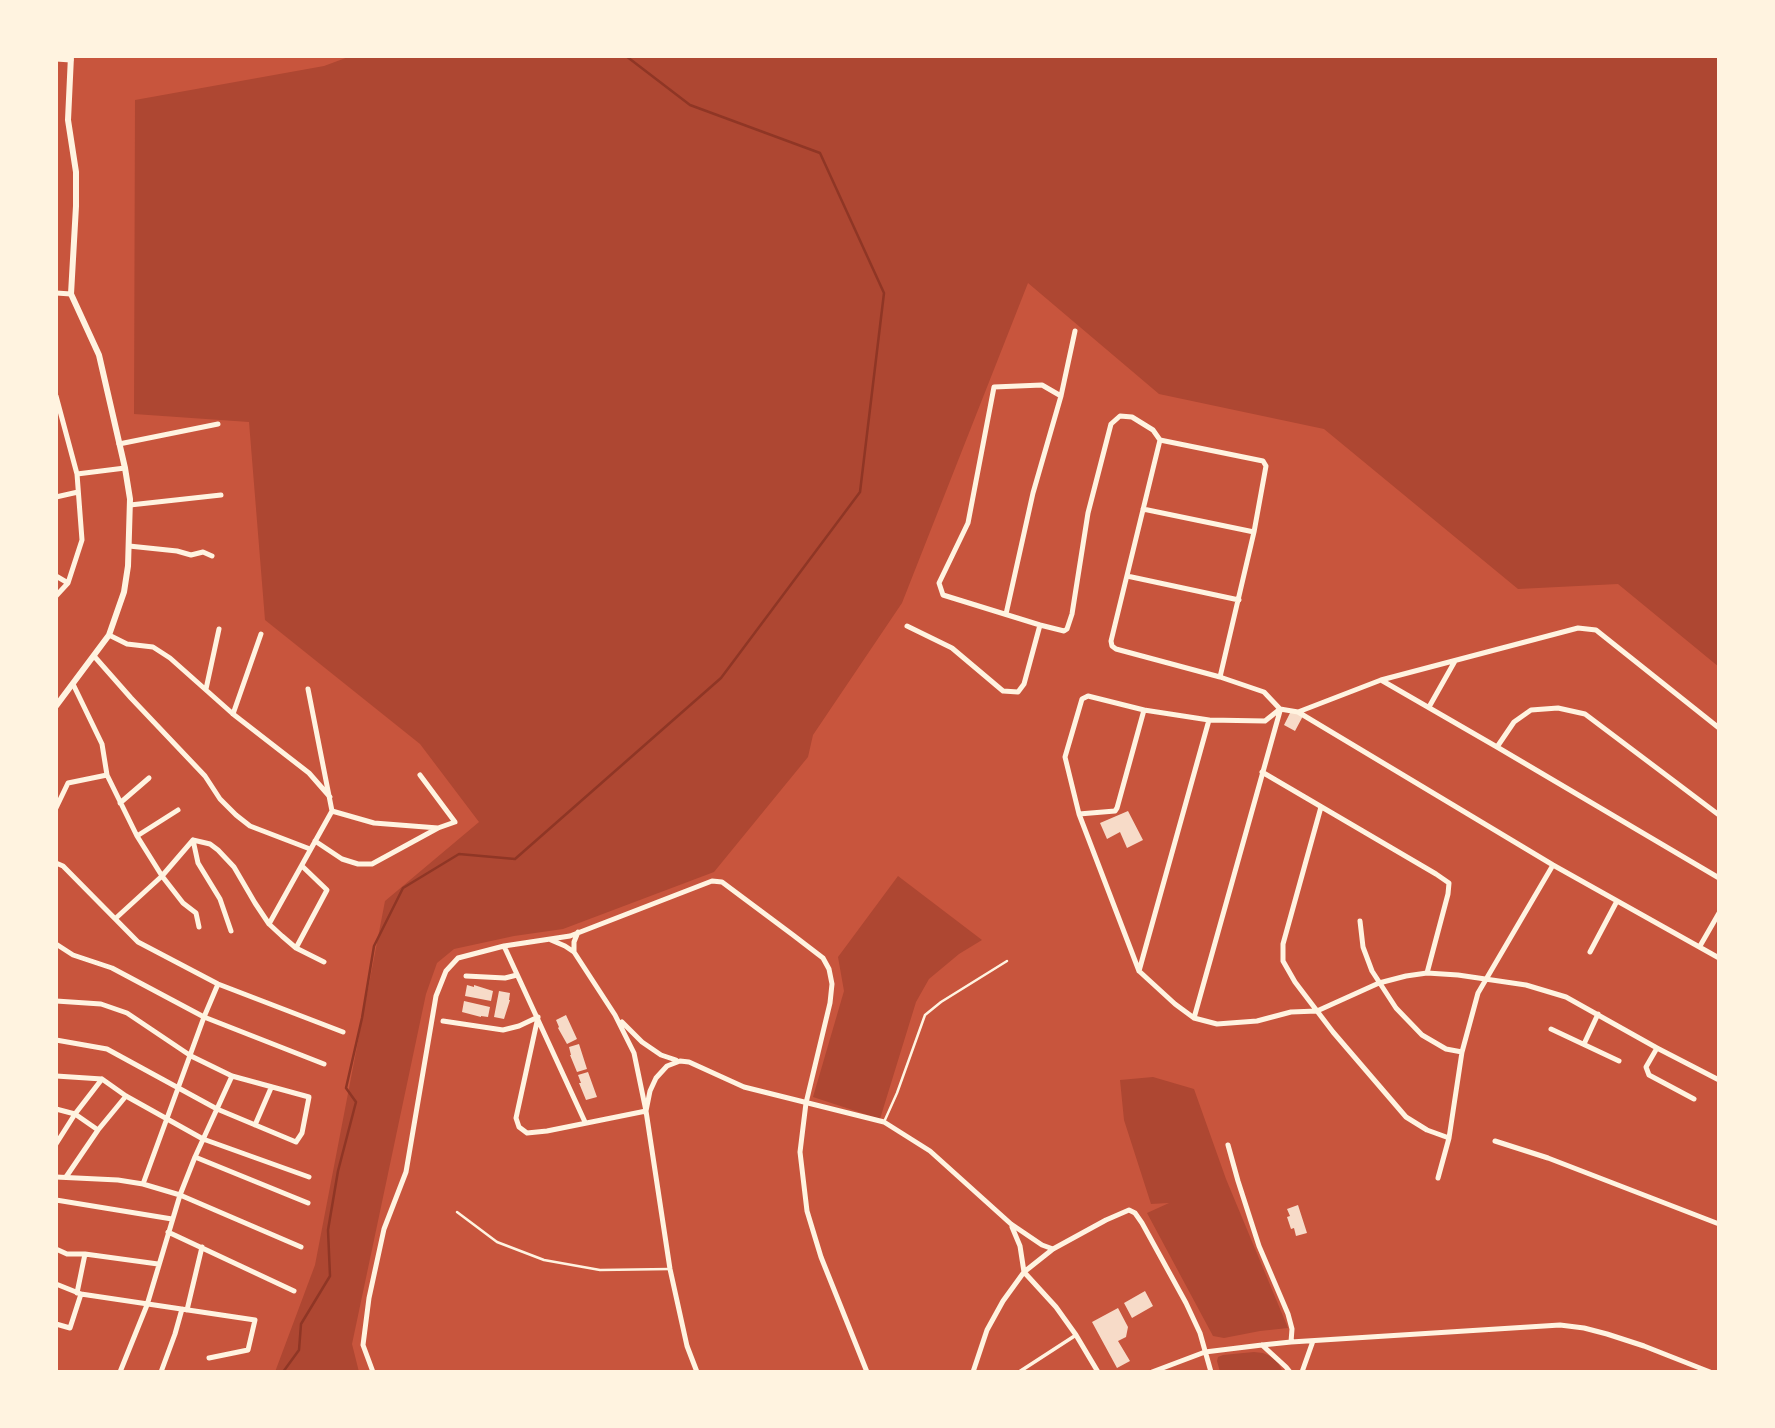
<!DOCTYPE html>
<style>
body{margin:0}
#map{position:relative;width:1775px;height:1428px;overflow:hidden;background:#c8553d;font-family:"Source Sans 3",sans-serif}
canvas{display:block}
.frame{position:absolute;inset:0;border:58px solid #fff3e0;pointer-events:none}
</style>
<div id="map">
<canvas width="1775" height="1428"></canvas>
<div class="frame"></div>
</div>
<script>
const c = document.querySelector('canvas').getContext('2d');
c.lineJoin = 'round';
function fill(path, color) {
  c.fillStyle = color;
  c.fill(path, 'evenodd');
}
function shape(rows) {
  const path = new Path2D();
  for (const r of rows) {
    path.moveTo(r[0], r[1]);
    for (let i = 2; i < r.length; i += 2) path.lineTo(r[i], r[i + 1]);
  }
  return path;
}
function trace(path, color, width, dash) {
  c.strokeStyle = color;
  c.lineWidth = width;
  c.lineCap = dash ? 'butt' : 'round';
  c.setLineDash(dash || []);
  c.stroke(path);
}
const green = shape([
 [351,56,1719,56,1719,667,1618,584,1518,589,1324,429,1159,394,1028,283,902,603,813,735,808,757,714,872,563,929,514,936,454,949,437,963,426,994,352,1344,359,1372,275,1372,315,1265,385,901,479,822,420,744,265,620,249,422,134,414,135,100,324,66],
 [898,876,982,940,959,954,929,979,916,1002,880,1119,813,1097,844,991,838,957],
 [1153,1077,1194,1089,1226,1179,1288,1328,1260,1331,1224,1338,1213,1336,1147,1213,1169,1203,1151,1204,1124,1120,1120,1080],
 [1254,1352,1263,1353,1270,1356,1278,1363,1283,1372,1220,1372,1217,1361,1218,1357,1223,1355]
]);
const stream = shape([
 [283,1372,299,1350,301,1324,330,1276,328,1230,338,1171,356,1102,346,1088,362,1018,374,946,403,888,459,854,515,859,721,678,860,492,884,293,820,153,690,105,626,56]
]);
const building = shape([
 [1291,711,1303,716,1295,731,1284,725],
 [1128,811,1143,840,1127,848,1120,832,1107,839,1100,823],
 [467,985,474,987,474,985,493,991,491,1001,465,996],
 [499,991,510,993,509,1000,510,1000,504,1019,494,1017],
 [464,1001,490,1007,488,1017,481,1016,481,1017,462,1012],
 [566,1015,577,1039,567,1044,558,1028,559,1027,556,1020],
 [579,1044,587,1069,577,1072,570,1055,571,1055,569,1047],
 [588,1072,597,1097,586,1100,579,1083,581,1083,578,1075],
 [1298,1205,1307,1233,1296,1236,1294,1228,1291,1229,1287,1217,1290,1216,1287,1209],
 [1145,1291,1153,1306,1132,1318,1124,1303],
 [1118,1308,1128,1327,1126,1337,1118,1341,1130,1361,1117,1368,1092,1322]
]);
const service = shape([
 [884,1122,897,1093,925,1015,941,1002,1007,961],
 [457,1212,497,1242,544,1260,600,1270,670,1269]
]);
const pedestrian = shape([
 [1019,1372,1076,1335]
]);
const minor = shape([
 [56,59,71,60],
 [56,293,71,294],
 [56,396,77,474,82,540,68,583,56,596],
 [1061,396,1042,385,994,387,968,523,939,583,943,595,1040,625,1064,631,1067,629,1072,614,1088,513,1111,424,1120,416,1132,417,1153,430,1160,440,1263,461,1266,466,1254,532,1220,677],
 [1160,440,1111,641,1112,646,1116,649,1220,677,1264,692,1280,709],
 [119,444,218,424],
 [77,474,125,468],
 [56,497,78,492],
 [130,505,221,495],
 [1143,509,1254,532],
 [129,546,177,551,191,555,203,552,212,556],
 [56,576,68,583],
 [1127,576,1239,600],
 [1006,614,1033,493,1061,396,1075,331],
 [907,626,952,648,1003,691,1018,692,1024,684,1040,625],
 [109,635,127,644,153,647,170,658,233,714,309,773,330,797],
 [94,656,131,698,205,776,220,799,236,815,250,826,310,849],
 [1381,680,1497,747,1719,878],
 [73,684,102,744,107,775,137,836,162,876,183,903,196,913,199,927],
 [206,689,219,629],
 [1429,707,1455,661],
 [1280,709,1265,721,1209,720,1144,710,1088,696,1082,699,1065,757,1079,814,1139,971,1175,1004,1194,1018,1217,1024,1257,1021,1291,1012,1317,1011,1379,983,1406,976,1427,973,1458,975,1526,985,1566,997,1657,1048,1719,1080],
 [1280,709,1298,712,1553,865,1719,958],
 [1298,712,1381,680,1578,628,1596,630,1719,728],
 [233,714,261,634],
 [1497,747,1514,722,1531,710,1558,708,1585,714,1719,815],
 [1262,772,1436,874,1449,883,1448,894,1427,973],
 [120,803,149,778],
 [1321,807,1283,944,1283,961,1295,982,1333,1032,1406,1117,1427,1130,1449,1138],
 [56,808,68,783,107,775],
 [332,811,374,823,438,828],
 [1079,814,1115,811,1117,808,1144,710],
 [137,836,178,810],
 [193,840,210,844,218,850,234,867,255,903,269,924,282,936,296,948,324,962],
 [193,840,198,863,220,899,231,931],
 [315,841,342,859,358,864,372,864,438,828,455,822,420,775],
 [56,863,63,866,138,942,218,984,343,1032],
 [116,918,162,876,193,840],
 [1360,921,1363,947,1372,971,1396,1008,1422,1035,1446,1049,1462,1052],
 [269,924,332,811,308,689],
 [551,940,565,946,574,952,615,1015,634,1053,646,1111,670,1269,687,1346,697,1372],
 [56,944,73,955,112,968,204,1017,324,1064],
 [504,946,585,1122],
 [1700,946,1719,913],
 [296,948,327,890,302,866],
 [574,952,574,942,578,932],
 [1590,952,1617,901],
 [1139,971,1209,720],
 [466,976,505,978,517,975],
 [56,1001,101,1004,127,1013,191,1056,232,1076,309,1097,302,1133,296,1142,217,1109,107,1049,56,1040],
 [538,1017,516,1118,519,1127,527,1133,547,1131,646,1111],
 [1194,1018,1280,711],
 [443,1021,503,1030,519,1026,538,1017],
 [622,1022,642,1042,661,1055,676,1060],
 [1551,1029,1619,1061],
 [1584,1044,1598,1014],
 [1657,1048,1646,1067,1649,1075,1694,1099],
 [56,1076,102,1079,126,1096,203,1139,309,1177],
 [56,1109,75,1114,98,1130],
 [646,1111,650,1091,656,1078,667,1066,680,1061,689,1062,744,1087,884,1122,930,1151,1011,1224,1042,1245,1053,1249],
 [255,1125,271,1088],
 [1495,1141,1548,1158,1719,1224],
 [56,1144,75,1114,102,1079],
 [1228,1145,1238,1181,1259,1246,1288,1314,1292,1329,1291,1342],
 [195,1157,308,1203],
 [56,1177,118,1180,143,1184,180,1195,301,1247],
 [66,1177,98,1130,126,1096],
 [1438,1178,1449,1138,1462,1052,1478,993,1553,865],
 [143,1184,204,1017,218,984],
 [56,1200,172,1219],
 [1012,1227,1020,1246,1024,1272,1056,1307,1076,1335,1098,1372],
 [168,1232,294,1291],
 [56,1249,67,1254,85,1254],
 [56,1284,81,1294,255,1320,248,1350,209,1358],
 [77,1293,85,1254,158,1264],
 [187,1310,202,1247],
 [56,1324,70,1328,81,1294],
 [1262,1345,1286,1367,1290,1372],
 [120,1372,147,1305,180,1195,195,1157,232,1076],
 [161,1372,175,1334,182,1309],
 [373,1372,363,1345,369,1298,384,1229,406,1172,436,996,446,971,458,958,504,946,570,936,712,881,722,882,793,935,823,958,829,969,832,984,830,1003,806,1103,800,1152,807,1211,821,1257,867,1372],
 [973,1372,987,1330,1003,1301,1024,1272,1053,1249,1106,1220,1129,1210,1135,1213,1142,1223,1186,1303,1200,1333,1211,1372],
 [1152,1372,1205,1352,1262,1345,1291,1342,1560,1325,1584,1328,1607,1334,1644,1346,1710,1372],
 [1302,1372,1313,1341]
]);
const tertiary = shape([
 [56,706,109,635,124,592,128,566,130,499,125,468,99,355,71,294,76,206,76,172,68,120,71,56]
]);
fill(green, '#ae4732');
trace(stream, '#8f3625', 2.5);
fill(building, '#f7dbc8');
trace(service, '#fff3e0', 2.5);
trace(pedestrian, '#fff3e0', 3.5);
trace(minor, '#fff3e0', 5);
trace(tertiary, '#fff3e0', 6);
</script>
